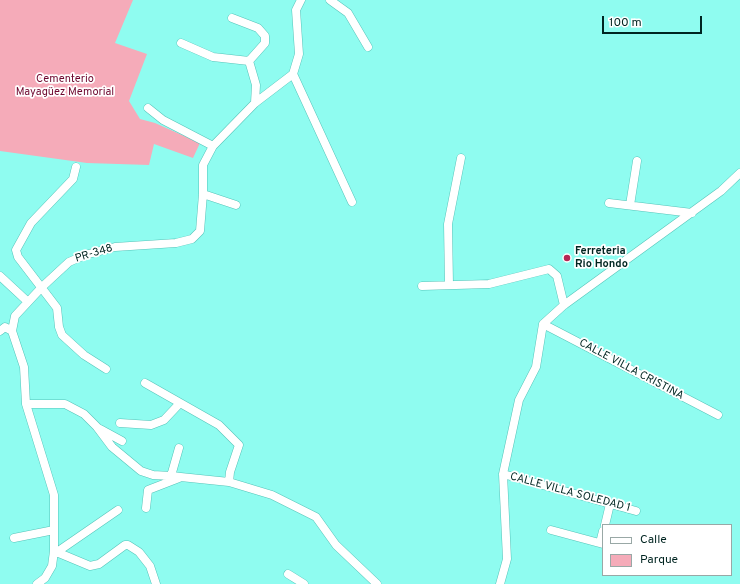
<!DOCTYPE html>
<meta charset="utf-8">
<style>
body{margin:0}
#map{position:relative;width:740px;height:584px;overflow:hidden;background:#8ffcf0;font-family:Overpass,sans-serif}
canvas{display:block}
.legend{position:absolute;left:602px;top:524px;width:130px;height:52px;box-sizing:border-box;background:#fff;border:1px solid #99a8a6;margin:0;padding:5px 7px;list-style:none;font-size:12px;color:#002521}
.legend li{display:flex;align-items:center;gap:8px;height:20px}
.legend b{width:20px;border:1px solid #99a8a6}
.scale{position:absolute;left:602px;top:16px;width:100px;height:18px;box-sizing:border-box;border:2px solid #002521;border-top:0;padding-left:5px;font-size:12px;line-height:14px;white-space:nowrap;color:#002521;-webkit-text-stroke:3px #fff;paint-order:stroke}
</style>
<div id="map">
<canvas width="740" height="584"></canvas>
<ul class="legend">
<li><b style="height:5px;background:#fff"></b>Calle</li>
<li><b style="height:11px;background:#f5abb9"></b>Parque</li>
</ul>
<div class="scale">100 m</div>
</div>
<script>
const c = document.querySelector('canvas').getContext('2d');
c.lineJoin = 'round';
function fill(path, color) {
  c.fillStyle = color;
  c.fill(path, 'evenodd');
}
function shape(rows) {
  const path = new Path2D();
  for (const r of rows) {
    path.moveTo(r[0], r[1]);
    for (let i = 2; i < r.length; i += 2) path.lineTo(r[i], r[i + 1]);
  }
  return path;
}
function trace(path, color, width, dash) {
  c.strokeStyle = color;
  c.lineWidth = width;
  c.lineCap = dash ? 'butt' : 'round';
  c.setLineDash(dash || []);
  c.stroke(path);
}
function drawText(font, color, halo, rows, align = 'center') {
  c.font = font + ' Overpass,sans-serif';
  c.lineWidth = 3.5;
  c.setLineDash([]);
  c.textBaseline = 'middle';
  c.strokeStyle = halo;
  c.fillStyle = color;
  for (const [text, x, y, turn = 0] of rows) {
    c.save();
    c.translate(x, y);
    c.rotate((+turn || 0) * Math.PI / 180);
    c.textAlign = isNaN(turn) ? turn : align;
    if (halo) c.strokeText(text, 0, 0);
    c.fillText(text, 0, 0);
    c.restore();
  }
}
const green = shape([
 [0,0,133,0,115,43,147,54,129,101,140,119,155,123,200,143,193,158,154,144,149,165,87,163,0,151]
]);
const minor = shape([
 [330,0,348,13,368,47],
 [181,43,213,57,249,61,265,43,265,36,258,28,232,18],
 [249,61,256,85,255,103],
 [293,74,352,202],
 [148,108,163,120,213,146],
 [76,167,73,179,31,223,16,250,18,257,57,308,59,327,62,335,84,355,106,369],
 [203,194,236,205],
 [609,203,692,213],
 [630,205,637,161],
 [0,276,28,302],
 [449,285,448,224,461,158],
 [422,286,489,284,549,269,557,276,564,305],
 [543,324,718,415],
 [0,331,5,327,12,331],
 [145,383,219,425,239,445,230,472,229,482],
 [26,404,65,404,84,414,97,427,112,447,141,471,153,475,171,476,229,482,272,495,316,517,336,545,377,584],
 [120,423,151,425,164,420,180,403],
 [100,429,122,441],
 [503,474,636,511],
 [171,476,179,448],
 [146,508,148,490,179,478],
 [605,525,610,504],
 [551,530,603,544],
 [14,538,54,530],
 [600,543,603,531],
 [54,551,90,566,99,564,125,545,128,545,139,552,150,566,156,584],
 [57,552,118,510],
 [288,574,304,584],
 [37,584,45,578,52,566,54,551,54,495,26,404,24,367,12,331,15,316,42,287,69,262,85,255,115,247,176,243,192,239,200,231,203,194,203,165,213,146,255,103,293,74,299,54,296,10,301,0],
 [500,584,507,559,503,474,519,400,536,367,543,324,564,305,721,191,740,173]
]);
const markers = [
 [567,258,4,"#b52656"]
];
const parkNames = [
 ["Cementerio",65,80],
 ["Mayagüez Memorial",65,93]
];
const poiNames = [
 ["Ferreteria",575,252],
 ["Rio Hondo",575,265]
];
const streetNames = [
 ["PR-348",94,254,-17],
 ["CALLE VILLA CRISTINA",631,370,28],
 ["CALLE VILLA SOLEDAD 1",570,493,15]
];
fill(green, '#f5abb9');
trace(minor, '#55c4b9', 9);
trace(minor, '#fff', 8);
for (const [x, y, r, color] of markers) {
  const dot = new Path2D();
  dot.arc(x, y, r, 0, 2 * Math.PI);
  c.fillStyle = color;
  c.fill(dot);
  trace(dot, '#fff', 1.5);
}
drawText('11px', '#6e082f', '#fff', parkNames);
drawText('bold 11px', '#002521', '#fff', poiNames, 'left');
drawText('11px', '#002521', '#fff', streetNames);
</script>
